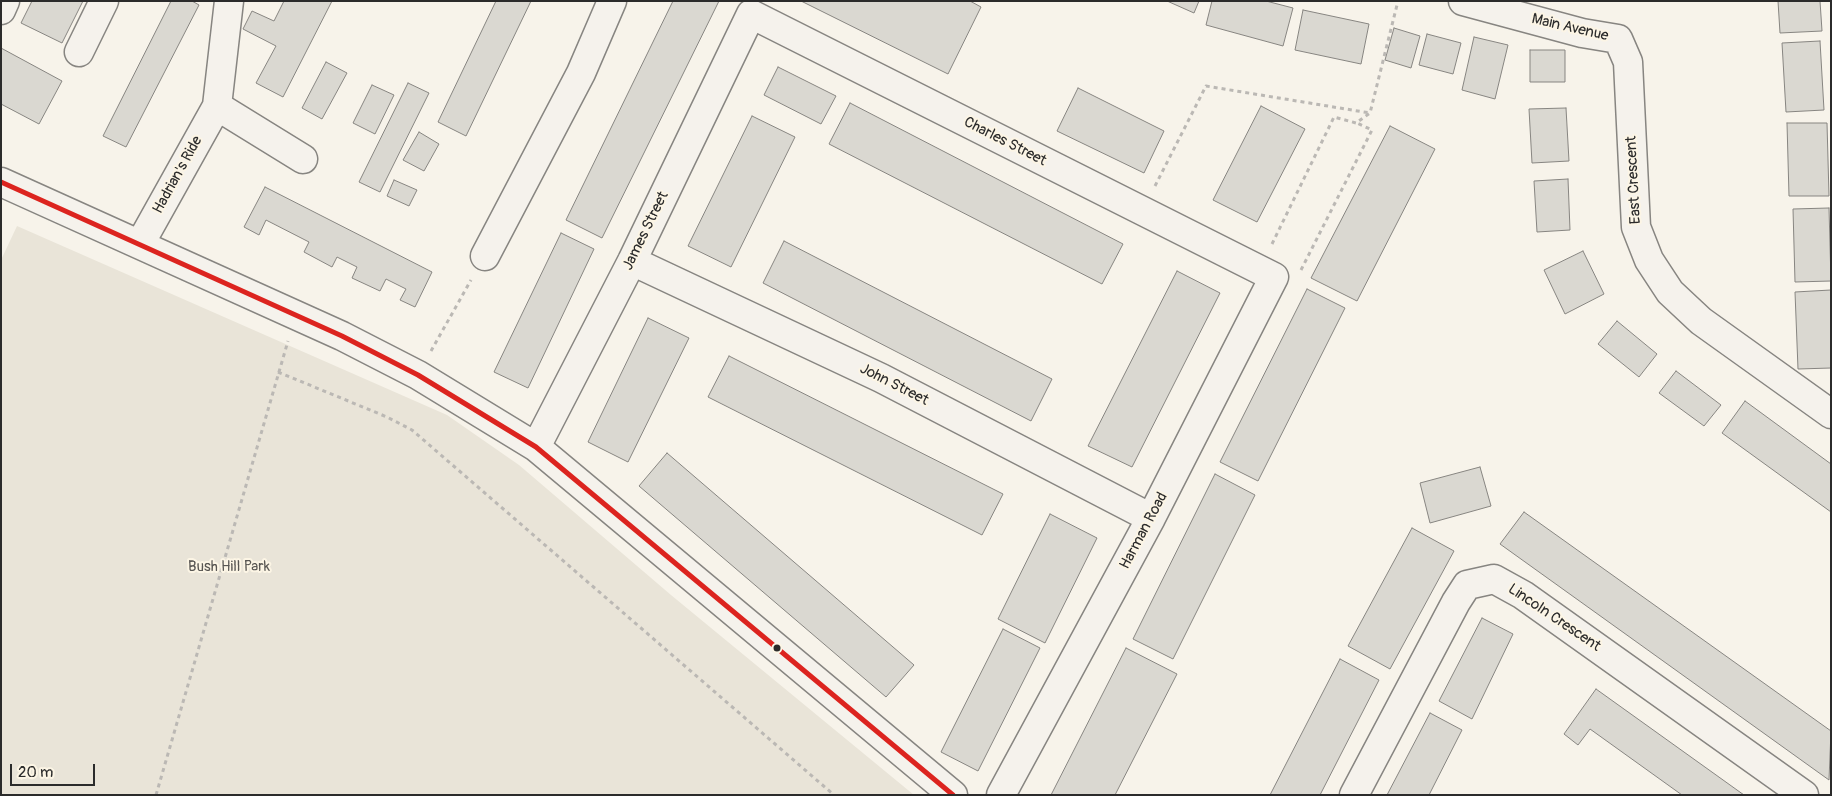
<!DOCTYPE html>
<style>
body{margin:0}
#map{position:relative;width:1832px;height:796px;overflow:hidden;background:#f7f3ea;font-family:Pangolin,sans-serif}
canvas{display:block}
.frame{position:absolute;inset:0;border:2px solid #2b2b2b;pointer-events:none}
.scale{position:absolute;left:10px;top:764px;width:85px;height:22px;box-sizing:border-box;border:2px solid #2b2b2b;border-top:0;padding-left:6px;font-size:15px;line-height:18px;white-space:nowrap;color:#2b2b2b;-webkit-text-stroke:4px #fcf5e5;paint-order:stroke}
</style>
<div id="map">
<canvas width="1832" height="796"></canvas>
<div class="frame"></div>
<div class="scale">20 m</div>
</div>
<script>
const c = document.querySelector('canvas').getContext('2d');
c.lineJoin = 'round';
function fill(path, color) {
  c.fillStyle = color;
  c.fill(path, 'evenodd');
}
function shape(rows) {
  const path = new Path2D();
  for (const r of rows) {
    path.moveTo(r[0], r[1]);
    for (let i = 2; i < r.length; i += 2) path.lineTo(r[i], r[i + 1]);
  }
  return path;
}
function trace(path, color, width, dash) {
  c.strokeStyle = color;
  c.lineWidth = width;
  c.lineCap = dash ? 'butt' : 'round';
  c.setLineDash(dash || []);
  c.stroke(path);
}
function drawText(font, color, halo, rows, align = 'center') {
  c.font = font + ' Pangolin,sans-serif';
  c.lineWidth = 4;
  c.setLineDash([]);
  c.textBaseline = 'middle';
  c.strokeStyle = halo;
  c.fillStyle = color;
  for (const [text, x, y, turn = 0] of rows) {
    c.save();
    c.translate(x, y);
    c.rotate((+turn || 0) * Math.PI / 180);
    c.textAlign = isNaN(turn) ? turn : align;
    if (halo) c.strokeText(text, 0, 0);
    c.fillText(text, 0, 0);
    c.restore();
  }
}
const green = shape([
 [17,226,447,415,519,465,671,595,914,795,1,795,1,260]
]);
const building = shape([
 [32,1,83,1,62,43,21,23,32,1],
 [171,1,192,1,199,5,126,147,103,136,171,1],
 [284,1,332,1,283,97,256,83,276,46,243,29,252,11,274,21,284,1],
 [496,1,531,1,466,136,438,122,496,1],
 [673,1,719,1,602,238,566,220,673,1],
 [801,1,970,1,981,7,948,74,801,1],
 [1167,1,1199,1,1194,13,1167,1],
 [1212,1,1266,1,1293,8,1283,46,1206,25,1212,1],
 [1778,1,1820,1,1822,31,1780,33,1778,1],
 [1303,10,1369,24,1361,64,1295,50,1303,10],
 [1394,28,1420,36,1411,68,1385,60,1394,28],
 [1427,34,1461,43,1453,74,1419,65,1427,34],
 [1474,37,1508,45,1495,99,1462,90,1474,37],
 [1820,41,1824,110,1786,112,1782,43,1820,41],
 [1,48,62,81,39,124,1,104,1,48],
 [1530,50,1565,50,1565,82,1530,82,1530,50],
 [326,62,347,73,322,119,302,108,326,62],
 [778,67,836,96,821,124,764,95,778,67],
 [408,83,429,93,380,192,359,182,408,83],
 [372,85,394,95,375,134,353,123,372,85],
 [1078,88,1164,131,1144,173,1057,131,1078,88],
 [850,103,1123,244,1102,284,829,144,850,103],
 [1261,106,1305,129,1257,222,1213,200,1261,106],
 [1566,108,1569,161,1532,163,1529,109,1566,108],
 [752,116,795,137,731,267,688,246,752,116],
 [1787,123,1827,123,1829,196,1789,196,1787,123],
 [1390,126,1435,149,1357,301,1311,278,1390,126],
 [419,132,439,144,424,171,403,160,419,132],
 [1568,179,1570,230,1537,232,1534,181,1568,179],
 [394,180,417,190,409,206,387,196,394,180],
 [265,187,432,272,415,307,400,300,406,289,386,279,380,291,352,278,357,267,337,257,332,267,304,252,309,242,266,220,259,235,244,227,265,187],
 [1829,208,1831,281,1795,282,1793,209,1829,208],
 [561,233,594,249,528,388,494,372,561,233],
 [784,241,1052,379,1031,421,763,283,784,241],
 [1583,251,1604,294,1565,314,1544,270,1583,251],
 [1177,271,1220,293,1132,467,1088,446,1177,271],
 [1307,289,1345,308,1258,481,1220,462,1307,289],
 [1831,290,1831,368,1798,369,1795,292,1831,290],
 [648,318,689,338,628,462,588,442,648,318],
 [1617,321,1657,354,1639,377,1598,344,1617,321],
 [729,356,1003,494,982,535,708,397,729,356],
 [1676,371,1721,405,1704,426,1659,393,1676,371],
 [1745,401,1831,464,1831,512,1722,433,1745,401],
 [667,453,914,665,886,697,639,486,667,453],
 [1480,467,1491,506,1430,523,1420,483,1480,467],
 [1215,474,1255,495,1173,659,1133,639,1215,474],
 [1524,512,1831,731,1829,780,1500,544,1524,512],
 [1050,514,1097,538,1045,643,998,619,1050,514],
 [1412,528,1454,551,1390,669,1348,646,1412,528],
 [1482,618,1513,634,1472,719,1439,701,1482,618],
 [1003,629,1040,648,978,771,941,752,1003,629],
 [1126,648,1177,674,1115,795,1051,795,1126,648],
 [1340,659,1379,680,1320,795,1270,795,1340,659],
 [1596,689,1744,795,1682,795,1590,729,1578,745,1564,734,1596,689],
 [1430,713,1462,730,1429,795,1387,795,1430,713]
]);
const path = shape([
 [1155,186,1206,86,1370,113],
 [1272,244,1334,117,1356,123,1370,113,1398,1],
 [1301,270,1372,130,1357,123],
 [431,351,471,280],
 [278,372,387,417,412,430,834,795],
 [156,795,288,341]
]);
const minor = shape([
 [1463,1,1582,33,1618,39,1628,62,1636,227,1649,260,1670,292,1701,321,1831,414],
 [1,10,5,1],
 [79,52,104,1],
 [217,106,303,159],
 [1,182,342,336,418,375,536,447,953,795],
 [140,244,217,106,229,1],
 [485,256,581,73,612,1],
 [632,261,881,378,1151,518],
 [536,447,632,261,751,14,1274,277,1151,518,1001,795],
 [1354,795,1456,602,1467,585,1494,579,1523,595,1804,795]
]);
const bus1 = shape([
 [1,182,342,336,418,375,536,447,953,795]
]);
const markers = [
 [777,648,4.5,"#2b2b2b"]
];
const streetNames = [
 ["Main Avenue",1570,28,13],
 ["Charles Street",1005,142,27],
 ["Hadrian's Ride",178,175,-61],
 ["East Crescent",1634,180,-93],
 ["James Street",646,231,-64],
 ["John Street",894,385,27],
 ["Harman Road",1144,531,-62],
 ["Lincoln Crescent",1554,618,34]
];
const parkNames = [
 ["Bush Hill Park",229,567]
];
fill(green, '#e9e4d8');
fill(building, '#dad8d1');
trace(building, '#878581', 1);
trace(minor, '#878581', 31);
trace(path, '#bbb8b4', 3, [4, 4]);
trace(minor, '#f5f2ec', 28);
trace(bus1, '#dc241f', 5);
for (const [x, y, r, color] of markers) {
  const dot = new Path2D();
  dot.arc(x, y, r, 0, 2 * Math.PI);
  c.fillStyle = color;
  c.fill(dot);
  trace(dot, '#fcf5e5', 2);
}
drawText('15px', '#2b2b2b', '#fcf5e5', streetNames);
drawText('15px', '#585653', '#fcf5e5', parkNames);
</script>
